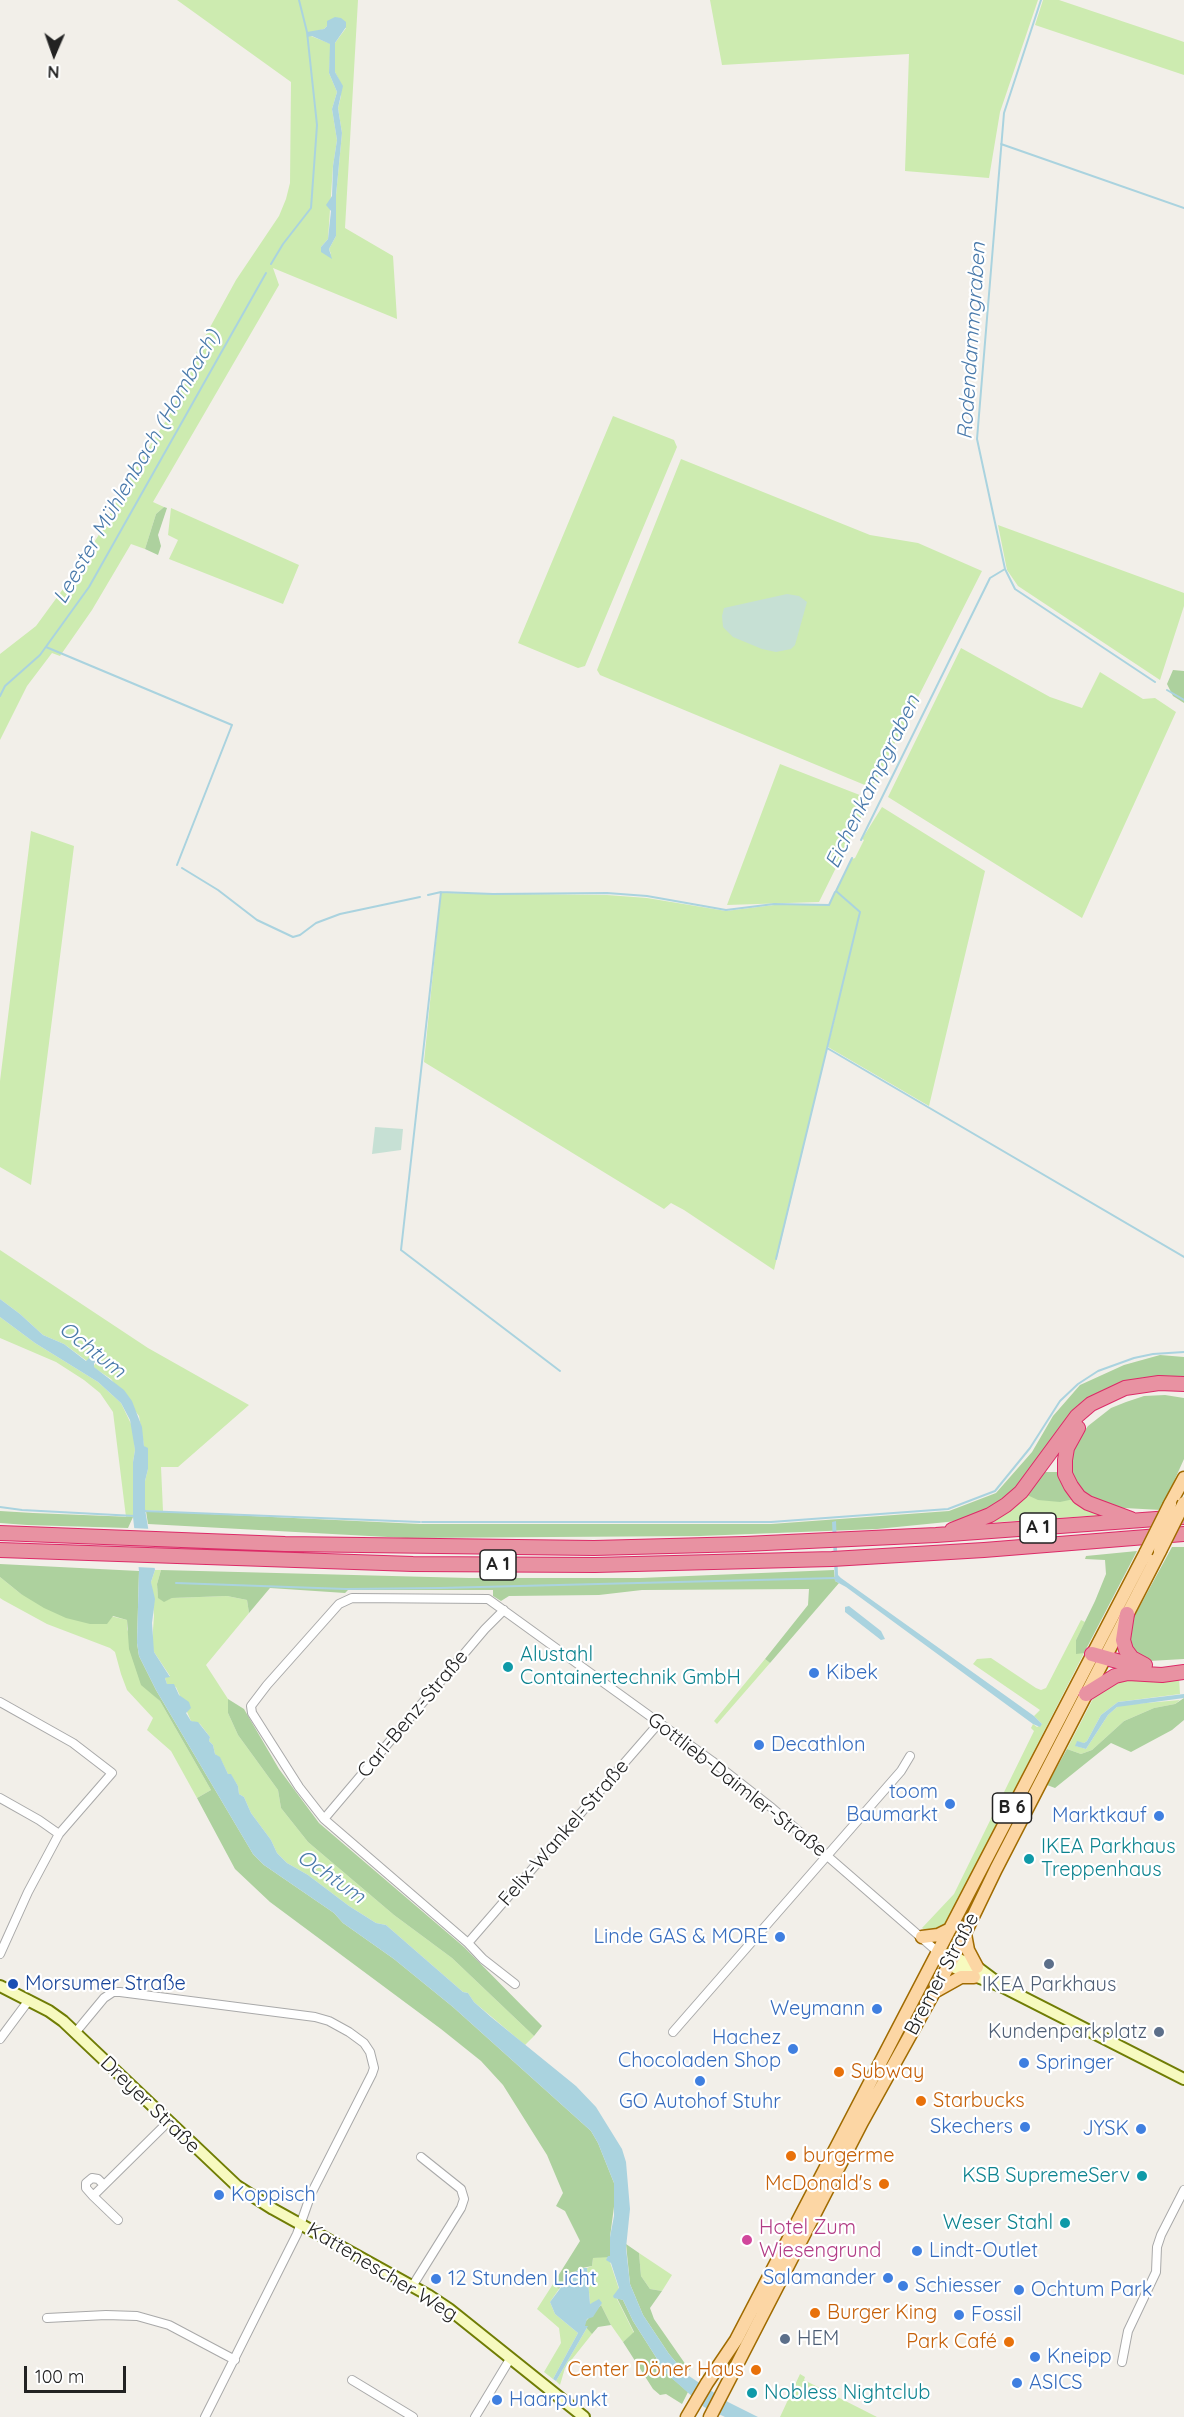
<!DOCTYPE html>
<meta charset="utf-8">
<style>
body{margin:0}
#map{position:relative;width:1184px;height:2417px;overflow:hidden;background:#f2efe9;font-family:Quicksand,sans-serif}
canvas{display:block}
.north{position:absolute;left:24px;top:24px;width:60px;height:60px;-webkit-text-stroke:4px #fff;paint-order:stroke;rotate:182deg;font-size:16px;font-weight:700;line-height:24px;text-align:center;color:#222}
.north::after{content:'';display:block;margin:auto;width:21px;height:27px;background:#222;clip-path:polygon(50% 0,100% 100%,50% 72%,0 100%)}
.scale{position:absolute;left:24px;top:2366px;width:102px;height:27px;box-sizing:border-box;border:3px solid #222;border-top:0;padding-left:8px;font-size:18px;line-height:21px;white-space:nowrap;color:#222;-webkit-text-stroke:4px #fff;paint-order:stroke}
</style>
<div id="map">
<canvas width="1184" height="2417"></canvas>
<div class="north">N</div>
<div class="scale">100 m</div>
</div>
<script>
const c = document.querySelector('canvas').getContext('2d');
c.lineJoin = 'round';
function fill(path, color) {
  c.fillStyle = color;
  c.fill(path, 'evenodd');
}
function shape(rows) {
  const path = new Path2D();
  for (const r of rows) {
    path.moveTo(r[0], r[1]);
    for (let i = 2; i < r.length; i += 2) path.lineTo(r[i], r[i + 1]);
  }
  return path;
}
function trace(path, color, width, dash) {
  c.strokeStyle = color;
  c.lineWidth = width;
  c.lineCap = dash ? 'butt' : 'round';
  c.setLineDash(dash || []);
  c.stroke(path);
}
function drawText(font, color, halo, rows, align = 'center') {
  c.font = font + ' Quicksand,sans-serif';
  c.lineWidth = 4.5;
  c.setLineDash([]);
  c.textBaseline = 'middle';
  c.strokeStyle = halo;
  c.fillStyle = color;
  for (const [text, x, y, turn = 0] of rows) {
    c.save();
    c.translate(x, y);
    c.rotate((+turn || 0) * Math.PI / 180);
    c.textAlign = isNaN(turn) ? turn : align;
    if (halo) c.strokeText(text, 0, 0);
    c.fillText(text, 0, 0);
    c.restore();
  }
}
const grass = shape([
 [177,0,358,0,345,228,393,256,397,319,273,268,279,285,153,502,164,507,156,514,145,549,131,544,92,610,60,656,52,653,27,686,0,740,0,654,36,626,74,574,105,525,129,473,134,471,167,419,192,368,197,351,236,280,279,216,286,199,290,183,291,82],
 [327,26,346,28,335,43,335,72,339,80,341,96,338,108,342,133,336,195,336,236,329,249,331,254,321,247,328,239,333,166,337,140,332,109,337,92,329,73,331,44,311,36,313,32,324,29],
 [710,0,1038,0,1000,112,989,178,905,171,909,54,722,65],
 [1043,0,1059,0,1184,42,1184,75,1035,25],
 [613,416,674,440,677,447,585,666,578,668,518,643],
 [681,459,870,535,918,543,982,571,872,788,600,675,597,670],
 [171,508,299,565,283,604,169,559,178,540,168,535],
 [998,525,1184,593,1184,606,1160,680,1018,586,1007,570],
 [961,648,1050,697,1082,708,1100,672,1143,699,1155,698,1176,712,1082,918,888,797],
 [780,764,870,799,819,902,727,905],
 [882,807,985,871,929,1106,828,1047,850,953,774,1270,684,1210,671,1203,664,1209,424,1062,441,893,607,895,647,898,726,911,774,905,829,905,852,859,855,858,864,840,862,839],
 [31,831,74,846,31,1185,0,1167,0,1081],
 [0,1250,148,1348,249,1405,178,1467,161,1467,163,1511,145,1510,145,1481,148,1469,139,1416,111,1379,93,1367,98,1360,87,1361,64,1344,43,1335,20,1314,0,1299],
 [0,1317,35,1343,98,1382,121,1403,133,1428,135,1450,133,1462,133,1517,126,1517,113,1412,100,1393,84,1380,56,1362,0,1338],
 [1025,1494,1074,1499,1103,1515,985,1523],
 [155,1570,161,1570,157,1584,158,1597,164,1601,172,1598,227,1596,247,1600,249,1613,206,1665,228,1699,228,1713,238,1735,278,1790,281,1808,308,1842,394,1915,452,1958,534,2036,525,2045,474,2002,468,1993,463,1992,386,1925,376,1923,349,1906,308,1875,287,1863,277,1853,271,1840,251,1813,244,1797,239,1794,238,1786,231,1775,228,1774,220,1758,215,1754,213,1745,209,1741,210,1737,200,1724,191,1721,176,1687,167,1684,165,1678,170,1676,154,1652,152,1644,154,1616,151,1582],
 [0,1577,21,1594,127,1620,127,1629,153,1694,160,1701,211,1790,197,1798,171,1751,147,1730,153,1718,127,1690,121,1674,115,1652,110,1648,47,1624,3,1600,0,1598],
 [1081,1620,1085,1622,1076,1640,1076,1653,1084,1653,945,1925,943,1928,928,1932,922,1928,954,1894,1034,1731,1031,1728,1033,1724,1037,1727,1042,1724,1034,1716,1040,1710,973,1664,977,1659,991,1658,1036,1688,1041,1690,1046,1688],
 [765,1659,770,1663,717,1724,714,1721],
 [1125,1678,1179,1678,1180,1694,1118,1702,1101,1715,1087,1741,1084,1743,1077,1742,1076,1746,1086,1749,1108,1715,1117,1707,1123,1705,1180,1700,1175,1704,1154,1708,1124,1721,1092,1750,1081,1754,1067,1749,1094,1697,1100,1689],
 [639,2253,672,2275,662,2291,650,2289,641,2276],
 [608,2256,619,2289,616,2297,634,2333,623,2342,611,2325,600,2303,590,2304,587,2268,592,2266,593,2258],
 [553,2284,559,2289,550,2302,555,2314,578,2333,553,2379,544,2372,561,2343,559,2328,537,2309],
 [588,2326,592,2334,565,2368,560,2385,556,2381],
 [800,2374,805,2377,804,2380,877,2417,780,2417]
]);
const forest = shape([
 [164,507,167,508,158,535,161,546,158,555,145,549,156,514],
 [1173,670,1184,671,1184,703,1173,696,1167,684],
 [1160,1355,1184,1357,1184,1378,1160,1376,1141,1378,1111,1387,1017,1490,981,1515,957,1521,877,1529,700,1536,406,1538,148,1524,146,1511,420,1524,771,1524,949,1511,996,1493,1032,1452,1053,1416,1080,1385,1124,1365],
 [1165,1395,1184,1398,1184,1459,1161,1510,1124,1508,1100,1504,1081,1492,1070,1473,1073,1447,1088,1426,1111,1408,1126,1402,1144,1396],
 [1043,1472,1060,1472,1074,1499,1060,1502,1038,1500,1025,1494],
 [0,1511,33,1513,133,1517,128,1528,27,1525,0,1523],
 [1172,1547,1184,1547,1184,1659,1149,1661,1132,1650,1128,1638,1134,1617],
 [1137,1551,1084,1653,1076,1654,1076,1640,1095,1601,1106,1574,1105,1560,1085,1559,1086,1556],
 [0,1564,139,1571,137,1643,139,1656,156,1690,253,1854,264,1865,334,1913,343,1923,394,1959,453,2007,591,2131,598,2143,614,2183,615,2199,610,2237,610,2257,593,2258,592,2266,582,2268,571,2274,559,2289,553,2284,580,2241,565,2211,556,2206,563,2193,547,2155,503,2085,481,2061,441,2029,270,1902,235,1869,197,1798,211,1790,160,1701,141,1685,129,1649,127,1620,113,1616,107,1624,90,1624,66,1618,44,1608,21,1594,0,1577],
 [161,1570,469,1578,640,1578,834,1570,835,1581,839,1583,770,1663,765,1659,808,1605,809,1589,642,1590,599,1595,509,1596,501,1601,493,1596,493,1590,348,1590,345,1593,270,1588,249,1613,247,1600,227,1596,172,1598,164,1602,158,1598,157,1584],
 [1184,1698,1184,1720,1172,1730,1131,1752,1111,1743,1055,1788,1047,1785,1067,1749,1081,1754,1092,1750,1124,1721,1154,1708,1175,1704],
 [228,1699,244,1709,279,1769,319,1823,464,1947,542,2026,534,2036,452,1958,394,1915,308,1842,281,1808,278,1790,238,1735,228,1713],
 [626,2244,639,2253,641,2276,650,2289,662,2291,650,2308,654,2319,686,2365,691,2368,686,2374,669,2354,643,2315,630,2284],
 [617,2298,623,2300,633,2321,666,2373,688,2392,682,2404,666,2394,660,2395,653,2389,623,2342,634,2332],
 [601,2305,611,2325,598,2327,592,2334,585,2326,585,2322]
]);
const wetland = shape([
 [787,594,799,596,807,602,795,645,791,649,776,652,762,649,733,637,723,627,722,616,724,608],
 [375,1127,403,1129,401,1150,372,1154]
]);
const water = shape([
 [335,17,341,18,346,22,346,27,335,43,335,72,343,86,338,108,342,133,336,195,336,236,329,249,332,259,321,252,321,247,328,239,331,211,326,205,332,196,333,166,337,140,332,109,337,92,329,73,330,44,312,36,307,37,307,32,324,29,327,26,327,21],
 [0,1299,20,1314,43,1335,64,1344,86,1361,91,1356,99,1360,94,1363,94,1367,124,1390,132,1401,142,1427,144,1446,148,1448,148,1469,145,1481,145,1509,155,1570,151,1582,155,1599,152,1623,154,1652,170,1677,165,1678,167,1684,174,1684,179,1695,189,1702,191,1708,186,1713,191,1721,198,1722,210,1737,209,1741,213,1745,215,1754,220,1757,228,1774,231,1774,238,1786,239,1794,244,1797,251,1813,271,1840,277,1853,287,1863,308,1875,349,1906,376,1923,386,1925,463,1992,468,1993,474,2002,491,2017,576,2086,596,2107,622,2149,626,2162,630,2209,626,2248,630,2284,643,2315,669,2354,686,2374,728,2402,758,2417,725,2417,704,2407,666,2373,633,2321,623,2300,614,2298,613,2296,619,2288,611,2263,606,2260,608,2256,610,2256,610,2237,614,2216,614,2183,598,2143,591,2131,453,2007,394,1959,343,1923,334,1913,264,1865,253,1854,156,1690,139,1656,137,1643,139,1571,133,1517,133,1462,135,1450,130,1420,121,1403,98,1382,35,1343,0,1317],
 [836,1521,838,1575,841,1578,1034,1716,1042,1724,1040,1727,1033,1724,846,1587,835,1581,832,1522],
 [849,1606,881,1631,885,1639,881,1640,845,1612,845,1607],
 [1184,1694,1184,1698,1117,1707,1108,1715,1086,1749,1075,1746,1077,1741,1084,1743,1087,1741,1101,1715,1118,1702],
 [582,2268,587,2268,590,2304,599,2299,602,2303,593,2317,587,2319,585,2326,588,2326,556,2381,553,2379,578,2333,555,2314,550,2302,571,2274]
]);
const pier = shape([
 [131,1528,152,1529,157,1568,136,1567]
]);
const stream = shape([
 [1041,0,1004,113,977,439,1005,569,1015,589,1155,682],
 [1001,144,1184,208],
 [271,264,283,244,311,208,317,125,307,32,299,0],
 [46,647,232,725,177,865],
 [1167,690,1184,700],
 [0,696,5,686,40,655,89,587,266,273],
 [861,840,990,578,1005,569],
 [182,868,218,890,257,920,293,937,300,935,316,923,340,914,420,897],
 [441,892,401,1250,560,1371],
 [428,895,441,892,493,894,607,893,647,896,726,910,774,904,829,905,835,892],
 [827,1048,1184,1257],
 [776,1259,860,912,836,891,852,858],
 [0,1507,22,1510,135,1516],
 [144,1511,420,1522],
 [422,1522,771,1522,948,1509,995,1491,1030,1448,1060,1401,1078,1384,1098,1371,1134,1358,1153,1354,1184,1352],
 [176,1583,346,1589,440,1588,836,1578]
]);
const street = shape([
 [0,1702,73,1743,112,1773,59,1834,28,1892,0,1954],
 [0,1798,39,1820,59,1834],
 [324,1819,485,1629,504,1610],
 [468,1943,324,1819,299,1787,252,1713,251,1706,267,1685,339,1604,352,1598,488,1599,712,1761,772,1808,939,1953],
 [515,1984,483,1959,468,1943,659,1723],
 [673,2032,901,1771,910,1756],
 [75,2033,104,1998,113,1992,120,1992,315,2017,329,2021,349,2032,364,2043,370,2052,374,2068,372,2074,311,2194,297,2234,205,2417],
 [0,2039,29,2000],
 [93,2196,86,2188,86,2183,92,2178,98,2179,104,2185],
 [118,2220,93,2196,168,2122],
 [413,2285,461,2208,464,2199,461,2189,421,2157],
 [47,2318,106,2315,137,2316,169,2325,235,2360],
 [1122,2362,1128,2331,1156,2272,1157,2247,1161,2235,1184,2190],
 [352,2380,413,2417],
 [475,2417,510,2359]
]);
const secondary = shape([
 [939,1953,949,1965,957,1969,1003,1987,1184,2079],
 [948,1954,977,1967,997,1982],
 [0,1986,49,2011,63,2021,237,2186,273,2209,428,2295,449,2309,584,2417]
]);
const primary = shape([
 [1170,1504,1184,1478],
 [965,1934,968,1950,977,1967],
 [922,1937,938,1935,950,1929],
 [936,1991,961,1977,974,1977],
 [687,2417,707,2383,736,2340,1146,1552],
 [710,2417,862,2122,954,1956,996,1869,1160,1551]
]);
const highway = shape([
 [1078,1428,1067,1448,1065,1460,1065,1474,1071,1486,1079,1497,1088,1503,1131,1519],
 [952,1530,990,1515,1006,1505,1021,1492,1077,1416,1091,1404,1125,1388,1159,1383,1184,1384],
 [0,1533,285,1544,594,1548,745,1544,936,1535,1184,1517],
 [0,1550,413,1564,595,1565,832,1559,984,1550,1184,1534],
 [1127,1614,1123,1640,1126,1650,1132,1658,1145,1665],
 [1092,1654,1142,1668],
 [1086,1694,1115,1676,1128,1673,1162,1675,1184,1672]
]);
const primaryBridge = shape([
 [1160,1551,1184,1503],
 [1146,1552,1170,1504]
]);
const markers = [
 [508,1667,6,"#0f9aa8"],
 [814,1673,6,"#3f7fe0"],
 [759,1745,6,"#3f7fe0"],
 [950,1804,6,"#3f7fe0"],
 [1159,1816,6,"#3f7fe0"],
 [1029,1859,6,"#0f9aa8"],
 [780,1937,6,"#3f7fe0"],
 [1049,1964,6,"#5c6f8a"],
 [13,1984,6,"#1a4fb4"],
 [877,2009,6,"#3f7fe0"],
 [1159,2032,6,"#5c6f8a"],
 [793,2049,6,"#3f7fe0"],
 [1024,2063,6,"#3f7fe0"],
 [839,2072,6,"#e8710a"],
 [700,2081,6,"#3f7fe0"],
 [921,2101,6,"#e8710a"],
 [1025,2127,6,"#3f7fe0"],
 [1141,2129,6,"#3f7fe0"],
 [791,2156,6,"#e8710a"],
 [1142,2176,6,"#0f9aa8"],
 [884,2184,6,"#e8710a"],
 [219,2195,6,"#3f7fe0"],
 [1065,2223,6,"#0f9aa8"],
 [747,2240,6,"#d1479c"],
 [917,2251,6,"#3f7fe0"],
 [888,2278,6,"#3f7fe0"],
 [436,2279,6,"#3f7fe0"],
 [903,2286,6,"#3f7fe0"],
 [1019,2290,6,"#3f7fe0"],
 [815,2313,6,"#e8710a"],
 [959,2315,6,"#3f7fe0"],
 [785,2339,6,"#5c6f8a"],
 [1009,2342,6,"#e8710a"],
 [1035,2357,6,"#3f7fe0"],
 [756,2370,6,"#e8710a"],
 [1017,2383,6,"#3f7fe0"],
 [752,2393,6,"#0f9aa8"],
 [497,2400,6,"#3f7fe0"]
];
const shields = [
 [1038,1528,36],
 [498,1565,36],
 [1012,1808,39]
];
const shieldNames = [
 ["A 1",1038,1528],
 ["A 1",498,1565],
 ["B 6",1012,1808]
];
const cultureNames = [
 ["Alustahl",520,1655],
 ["Containertechnik GmbH",520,1678],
 ["IKEA Parkhaus",1041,1847],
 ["Treppenhaus",1041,1870],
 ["KSB SupremeServ",1130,2176,"right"],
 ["Weser Stahl",1053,2223,"right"],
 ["Nobless Nightclub",764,2393]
];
const shopNames = [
 ["Kibek",826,1673],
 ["Decathlon",771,1745],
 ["toom",938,1792,"right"],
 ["Baumarkt",938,1815,"right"],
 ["Marktkauf",1147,1816,"right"],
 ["Linde GAS & MORE",768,1937,"right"],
 ["Weymann",865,2009,"right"],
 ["Hachez",781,2038,"right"],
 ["Chocoladen Shop",781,2061,"right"],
 ["Springer",1036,2063],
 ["GO Autohof Stuhr",700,2102,"center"],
 ["Skechers",1013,2127,"right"],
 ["JYSK",1129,2129,"right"],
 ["Koppisch",231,2195],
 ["Lindt-Outlet",929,2251],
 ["Salamander",876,2278,"right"],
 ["12 Stunden Licht",448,2279],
 ["Schiesser",915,2286],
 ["Ochtum Park",1031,2290],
 ["Fossil",971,2315],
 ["Kneipp",1047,2357],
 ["ASICS",1029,2383],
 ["Haarpunkt",509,2400]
];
const streetNames = [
 ["Carl-Benz-Straße",413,1714,-50],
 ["Gottlieb-Daimler-Straße",737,1785,38],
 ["Felix-Wankel-Straße",564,1833,-49],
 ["Bremer Straße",942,1974,-62],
 ["Dreyer Straße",150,2105,44],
 ["Kattenescher Weg",382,2272,31]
];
const transitNames = [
 ["Morsumer Straße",25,1984]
];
const serviceNames = [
 ["IKEA Parkhaus",1049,1985],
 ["Kundenparkplatz",1147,2032,"right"],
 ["HEM",797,2339,"left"]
];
const foodNames = [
 ["Subway",851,2072],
 ["Starbucks",933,2101],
 ["burgerme",803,2156],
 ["McDonald's",872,2184,"right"],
 ["Burger King",827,2313],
 ["Park Café",997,2342,"right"],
 ["Center Döner Haus",744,2370,"right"]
];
const hotelNames = [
 ["Hotel Zum",759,2228],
 ["Wiesengrund",759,2251]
];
const waterNames = [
 ["Rodendammgraben",972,341,-86],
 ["Leester Mühlenbach (Hombach)",137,467,-60],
 ["Eichenkampgraben",873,782,-64],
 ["Ochtum",92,1350,38],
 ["Ochtum",331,1877,35]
];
fill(grass, '#cdebb0');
fill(forest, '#add19e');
fill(wetland, '#c6e0d4');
fill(water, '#aad3df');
fill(pier, '#f2efe9');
trace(stream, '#aad3df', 2);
trace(street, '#a9a9a9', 10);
trace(secondary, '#707d05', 14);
trace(primary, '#a06b00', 15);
trace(highway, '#dc2a67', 16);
trace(street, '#fff', 8);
trace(secondary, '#f7fabf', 10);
trace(primary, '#fcd6a4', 12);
trace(highway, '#e892a2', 14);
trace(primaryBridge, '#a06b00', 15, []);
trace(primaryBridge, '#fcd6a4', 12);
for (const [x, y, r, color] of markers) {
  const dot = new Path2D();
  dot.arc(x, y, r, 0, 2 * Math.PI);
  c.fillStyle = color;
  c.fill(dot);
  trace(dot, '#fff', 2);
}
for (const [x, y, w] of shields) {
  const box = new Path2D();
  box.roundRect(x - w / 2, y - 15, w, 30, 4.5);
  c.fillStyle = '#fff';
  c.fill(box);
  trace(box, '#222', 1.5);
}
drawText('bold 18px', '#222', null, shieldNames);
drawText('20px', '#0d838f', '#fff', cultureNames, 'left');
drawText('20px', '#366cbe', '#fff', shopNames, 'left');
drawText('20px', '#222', '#fff', streetNames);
drawText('20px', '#164399', '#fff', transitNames, 'left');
drawText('20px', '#4e5e75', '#fff', serviceNames);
drawText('20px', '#c56008', '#fff', foodNames, 'left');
drawText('20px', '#b23c85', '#fff', hotelNames, 'left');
drawText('italic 21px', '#4a7aab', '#fff', waterNames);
</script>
